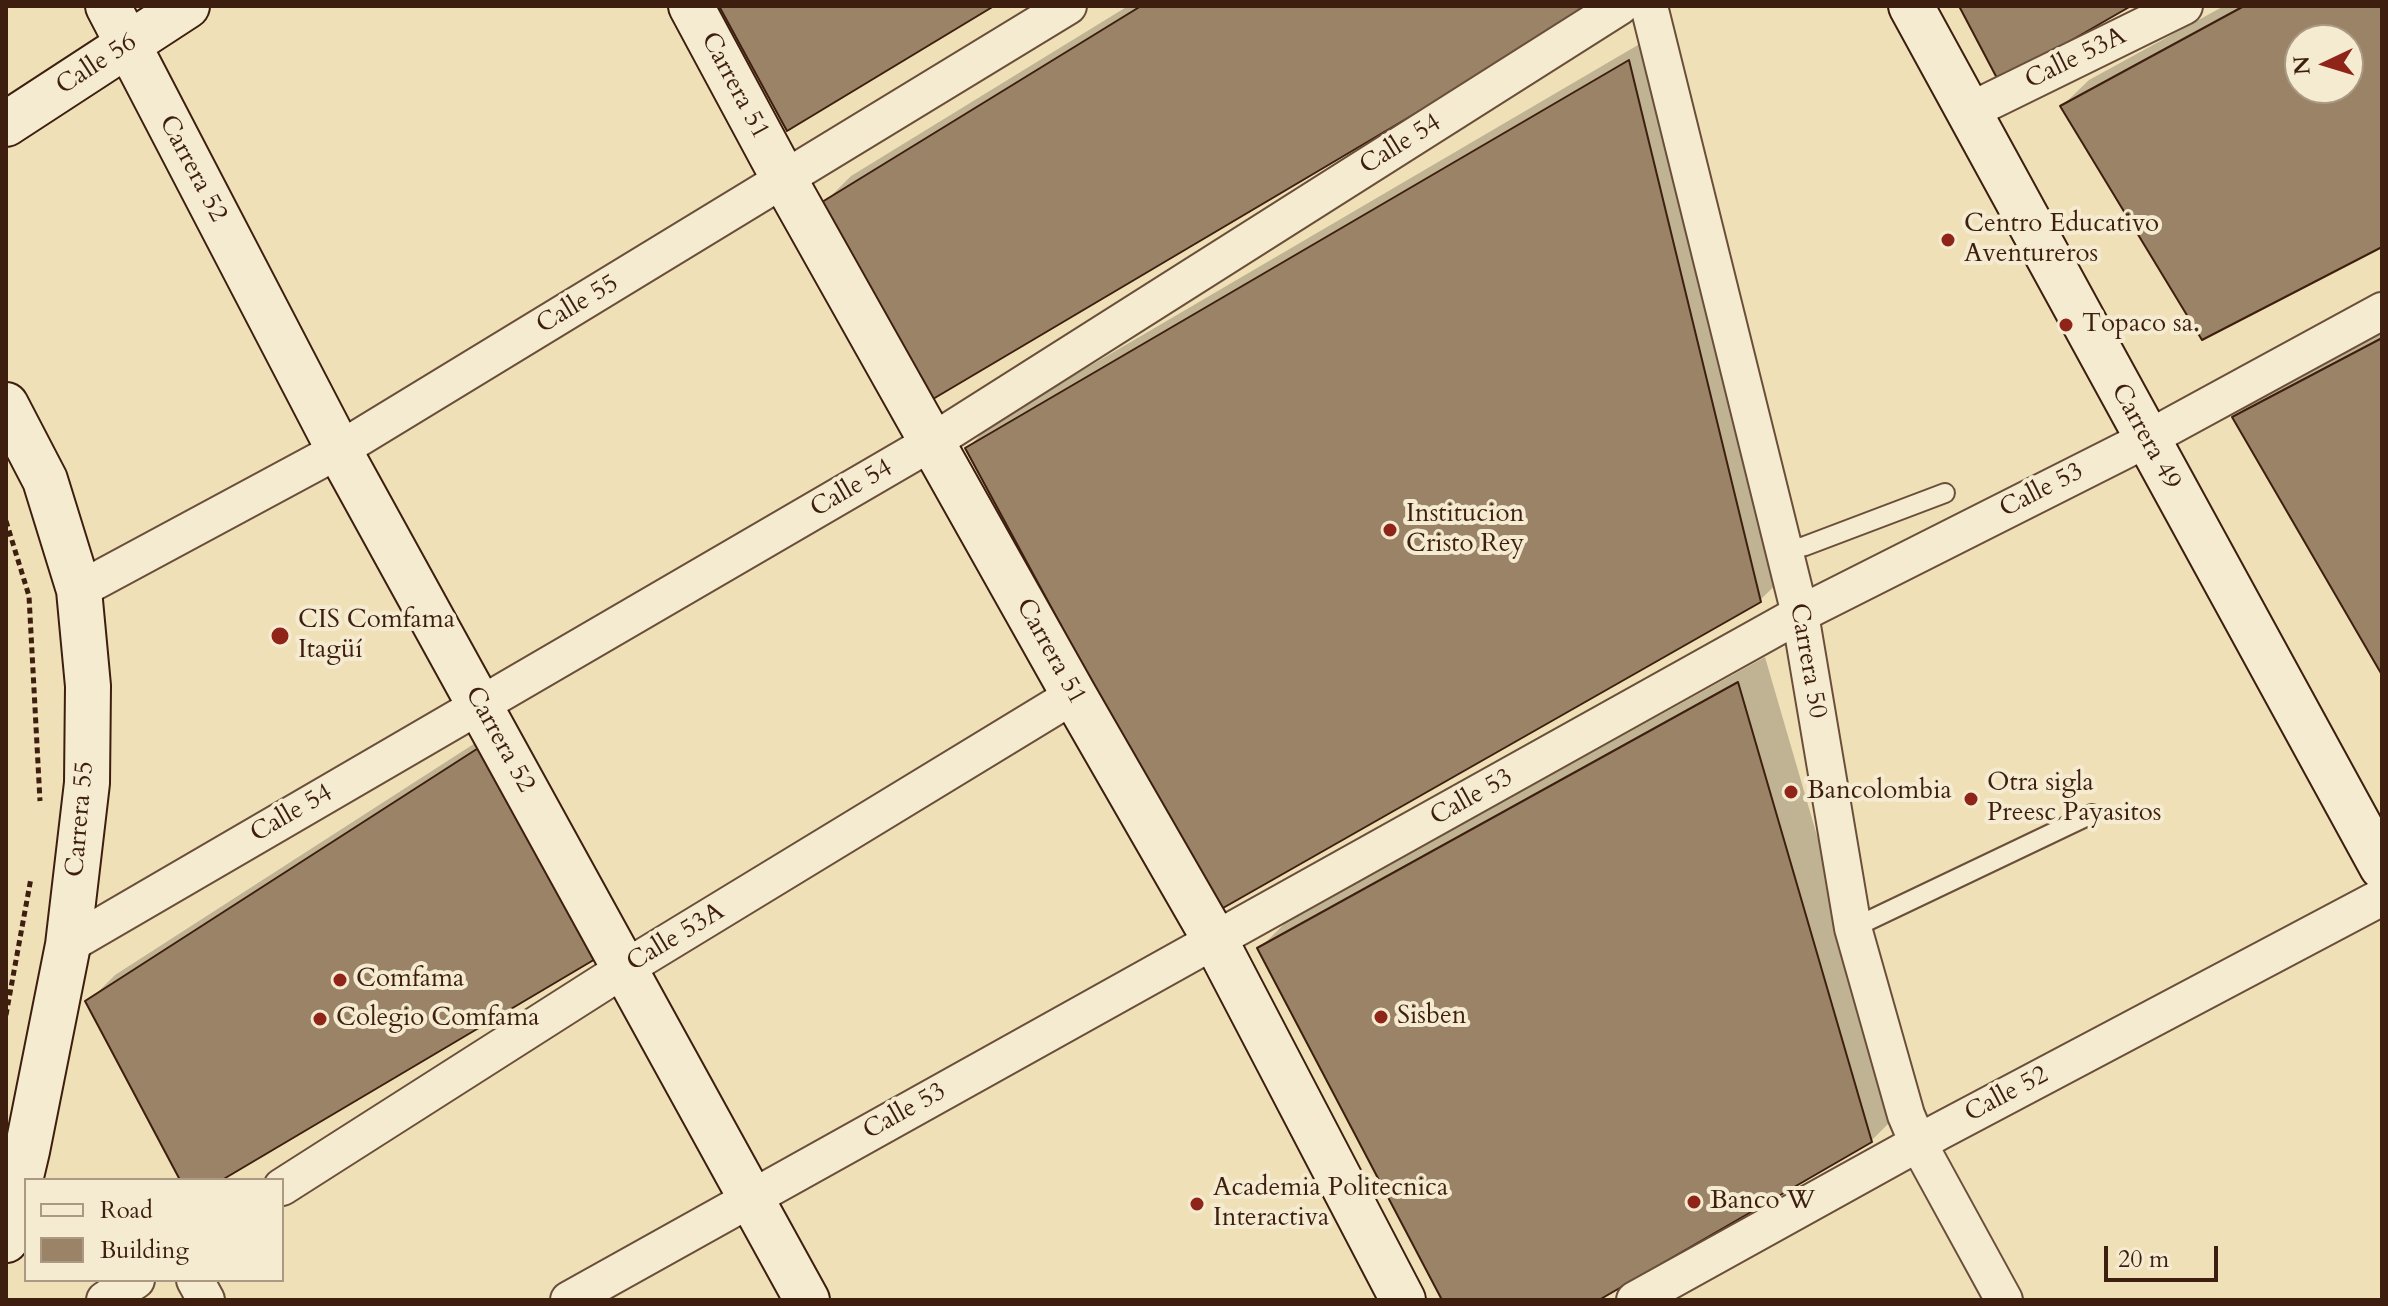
<!DOCTYPE html>
<meta charset="utf-8">
<style>
body{margin:0}
#map{position:relative;width:2388px;height:1306px;overflow:hidden;background:#efe0b8;font-family:Cardo,serif}
canvas{display:block}
.frame{position:absolute;inset:0;border:8px solid #3d1e0f;pointer-events:none}
.legend{position:absolute;left:24px;top:1178px;width:260px;height:104px;box-sizing:border-box;background:#f5ebd1;border:2px solid #ab9983;margin:0;padding:10px 14px;list-style:none;font-size:24px;color:#3d1e0f}
.legend li{display:flex;align-items:center;gap:16px;height:40px}
.legend b{width:40px;border:2px solid #ab9983}
.north{position:absolute;left:2284px;top:24px;width:80px;height:80px;box-sizing:border-box;background:#f5ebd1;border:2px solid #ab9983;border-radius:50%;rotate:266deg;font-size:22px;font-weight:700;line-height:32px;text-align:center;color:#3d1e0f}
.north::after{content:'';display:block;margin:auto;width:28px;height:36px;background:#8f2418;clip-path:polygon(50% 0,100% 100%,50% 72%,0 100%)}
.scale{position:absolute;left:2104px;top:1246px;width:114px;height:36px;box-sizing:border-box;border:4px solid #3d1e0f;border-top:0;padding-left:10px;font-size:24px;line-height:28px;white-space:nowrap;color:#3d1e0f;-webkit-text-stroke:6px #f5ebd1;paint-order:stroke}
</style>
<div id="map">
<canvas width="2388" height="1306"></canvas>
<div class="frame"></div>
<ul class="legend">
<li><b style="height:10px;background:#f5ebd1"></b>Road</li>
<li><b style="height:22px;background:#9a8367"></b>Building</li>
</ul>
<div class="north">N</div>
<div class="scale">20 m</div>
</div>
<script>
const c = document.querySelector('canvas').getContext('2d');
c.lineJoin = 'round';
function fill(path, color) {
  c.fillStyle = color;
  c.fill(path, 'evenodd');
}
function shape(rows) {
  const path = new Path2D();
  for (const r of rows) {
    path.moveTo(r[0], r[1]);
    for (let i = 2; i < r.length; i += 2) path.lineTo(r[i], r[i + 1]);
  }
  return path;
}
function trace(path, color, width, dash) {
  c.strokeStyle = color;
  c.lineWidth = width;
  c.lineCap = dash ? 'butt' : 'round';
  c.setLineDash(dash || []);
  c.stroke(path);
}
function drawText(font, color, halo, rows, align = 'center') {
  c.font = font + ' Cardo,serif';
  c.lineWidth = 8;
  c.setLineDash([]);
  c.textBaseline = 'middle';
  c.strokeStyle = halo;
  c.fillStyle = color;
  for (const [text, x, y, turn = 0] of rows) {
    c.save();
    c.translate(x, y);
    c.rotate((+turn || 0) * Math.PI / 180);
    c.textAlign = isNaN(turn) ? turn : align;
    if (halo) c.strokeText(text, 0, 0);
    c.fillText(text, 0, 0);
    c.restore();
  }
}
const shadow = shape([
 [1128,6,1594,6,824,203,851,176],
 [2224,6,2382,6,2382,245,2062,106,2089,80],
 [2300,40,2348,40,2348,88,2300,88],
 [1655,35,1787,574,1760,600,967,448,994,422],
 [2382,327,2382,671,2234,418,2261,391],
 [1765,657,1898,1114,1871,1141,1595,1300,1445,1300,1259,949,1286,922],
 [511,720,219,1180,182,1180,88,1002,115,975]
]);
const building = shape([
 [719,6,994,6,787,131,719,6],
 [1141,6,1597,6,933,399,822,202,1141,6],
 [1959,6,2131,6,1999,82,1959,6],
 [2244,6,2382,6,2382,247,2202,340,2060,106,2244,6],
 [2300,40,2348,40,2348,88,2300,88,2300,40],
 [1629,60,1761,602,1216,912,965,448,1629,60],
 [2382,338,2382,675,2232,417,2382,338],
 [1738,682,1872,1142,1599,1300,1442,1300,1257,948,1738,682],
 [483,745,597,958,222,1180,180,1180,85,1001,483,745]
]);
const path = shape([
 [6,521,29,596,40,801],
 [6,1015,31,878]
]);
const lane = shape([
 [1785,551,1805,546,1945,493],
 [1853,928,2092,814]
]);
const street = shape([
 [1649,6,1800,614,1853,928,1906,1115,1918,1143,2004,1300],
 [1968,112,2184,6],
 [79,590,339,450,1068,6],
 [68,945,932,442,1620,6],
 [282,1187,624,969,1074,695],
 [195,1280,206,1300],
 [105,1300,136,1280],
 [569,1300,1800,614,2147,439,2382,311],
 [1635,1300,1940,1131,2382,897]
]);
const secondary = shape([
 [108,6,339,450,807,1300],
 [691,6,784,179,1074,695,1215,940,1403,1300],
 [1911,6,2382,867],
 [6,124,187,6],
 [6,405,45,480,79,590,88,686,87,783,68,945,27,1151,6,1240]
]);
const markers = [
 [1948,240,8,"#8f2418"],
 [2066,325,8,"#8f2418"],
 [1390,530,8,"#8f2418"],
 [280,636,10,"#8f2418"],
 [1791,792,8,"#8f2418"],
 [1971,799,8,"#8f2418"],
 [340,980,8,"#8f2418"],
 [1381,1017,8,"#8f2418"],
 [320,1019,8,"#8f2418"],
 [1694,1202,8,"#8f2418"],
 [1197,1204,8,"#8f2418"]
];
const streetNames = [
 ["Calle 53A",2076,59,-26],
 ["Calle 56",97,65,-33],
 ["Carrera 51",734,86,62],
 ["Calle 54",1401,145,-32],
 ["Carrera 52",192,169,62],
 ["Calle 55",578,305,-31],
 ["Carrera 49",2145,437,61],
 ["Calle 54",852,489,-30],
 ["Calle 53",2042,491,-27],
 ["Carrera 51",1050,652,61],
 ["Carrera 50",1807,661,80],
 ["Carrera 52",499,740,61],
 ["Calle 53",1472,798,-29],
 ["Calle 54",292,814,-30],
 ["Carrera 55",81,819,-85],
 ["Calle 53A",676,938,-31],
 ["Calle 52",2007,1095,-28],
 ["Calle 53",905,1112,-29]
];
const poiNames = [
 ["Centro Educativo",1964,225],
 ["Aventureros",1964,255],
 ["Topaco sa.",2082,325],
 ["Institucion",1406,515],
 ["Cristo Rey",1406,545],
 ["CIS Comfama",298,621],
 ["Itagüí",298,651],
 ["Otra sigla",1987,784],
 ["Preesc Payasitos",1987,814],
 ["Bancolombia",1807,792],
 ["Comfama",356,980],
 ["Sisben",1397,1017],
 ["Colegio Comfama",336,1019],
 ["Academia Politecnica",1213,1189],
 ["Interactiva",1213,1219],
 ["Banco W",1710,1202]
];
fill(shadow, '#0003');
fill(building, '#9a8367');
trace(building, '#3d1e0f', 2);
trace(lane, '#6a4e39', 22);
trace(street, '#6a4e39', 40);
trace(secondary, '#3d1e0f', 48);
trace(path, '#3d1e0f', 5, [6, 4]);
trace(lane, '#f5ebd1', 18);
trace(street, '#f5ebd1', 36);
trace(secondary, '#f5ebd1', 44);
for (const [x, y, r, color] of markers) {
  const dot = new Path2D();
  dot.arc(x, y, r, 0, 2 * Math.PI);
  c.fillStyle = color;
  c.fill(dot);
  trace(dot, '#f5ebd1', 3);
}
drawText('26px', '#3d1e0f', '#f5ebd1', streetNames);
drawText('26px', '#3d1e0f', '#f5ebd1', poiNames, 'left');
</script>
